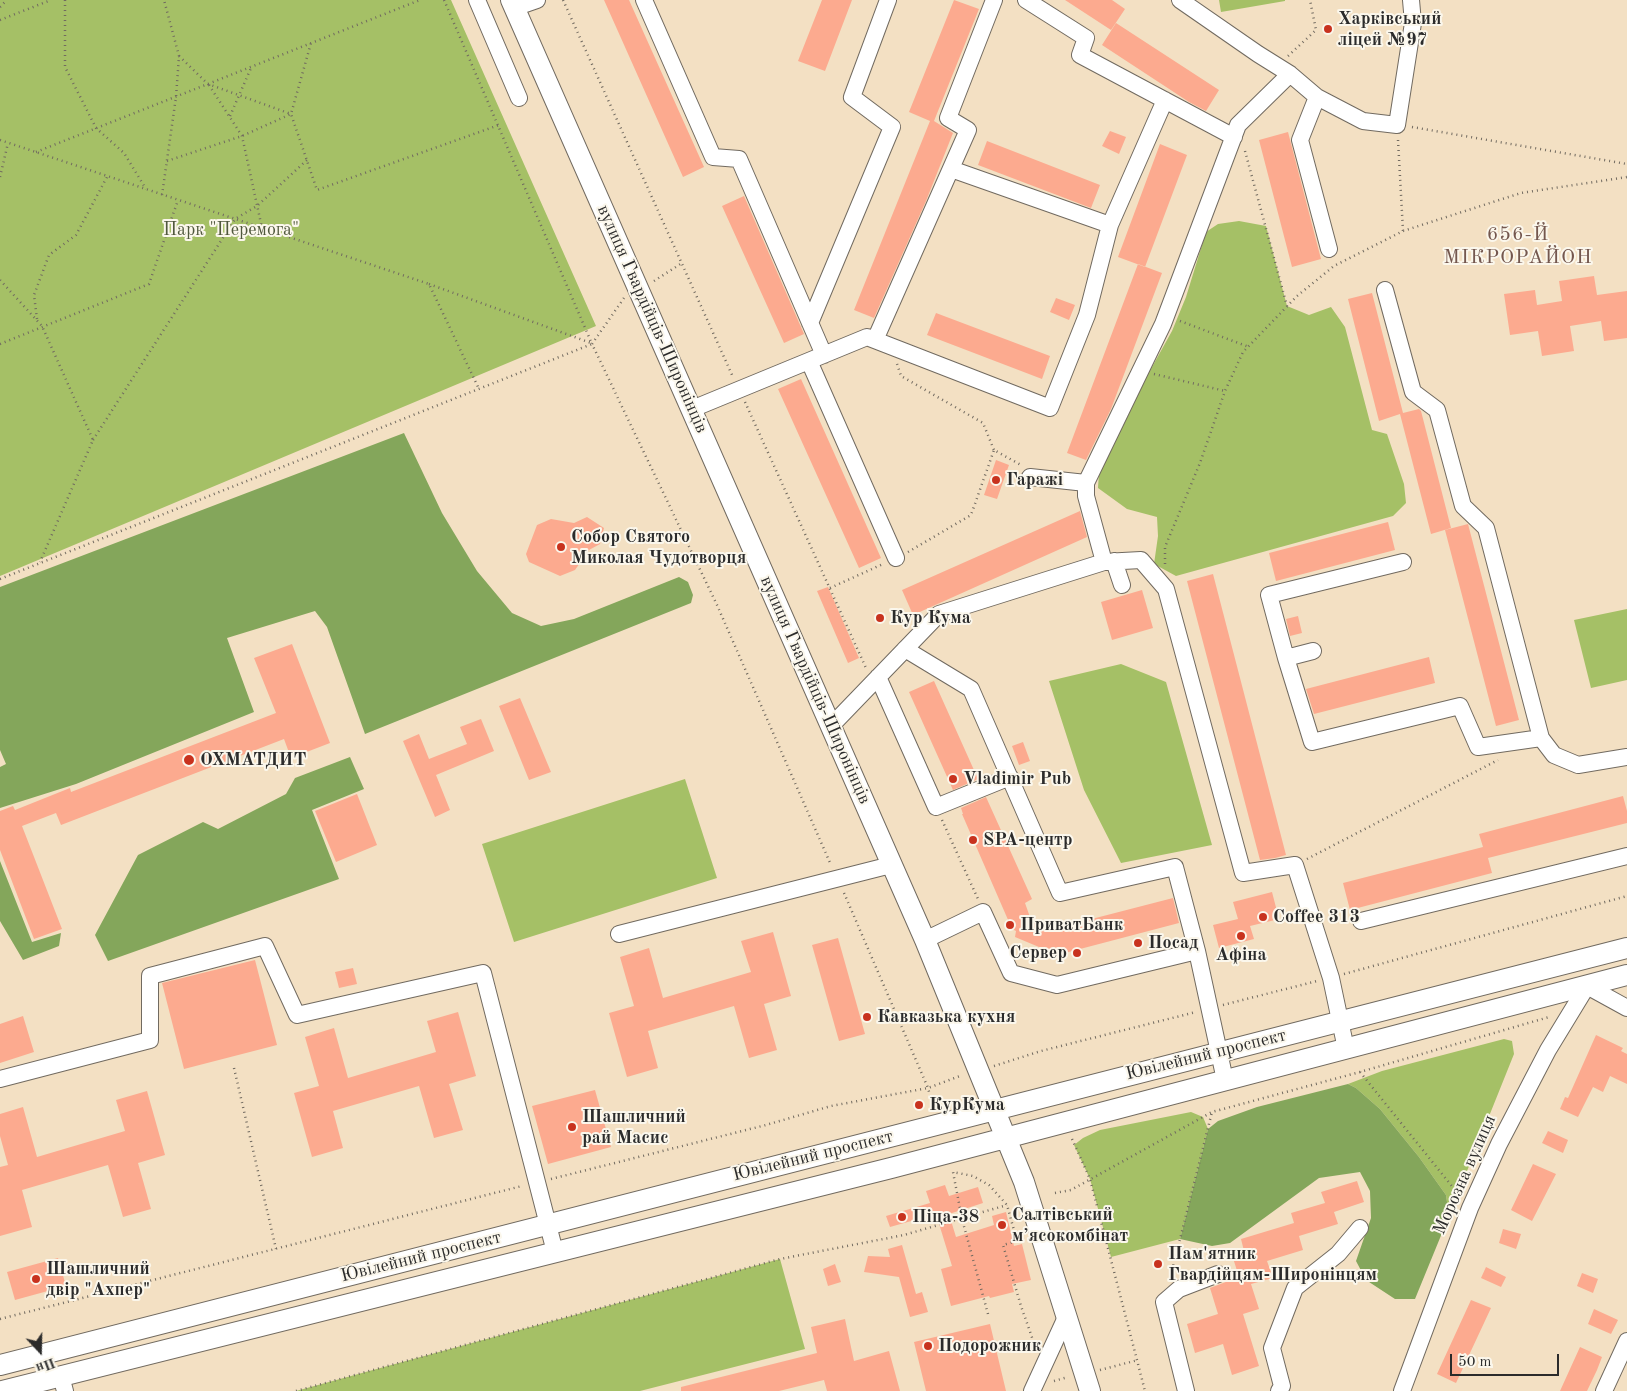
<!DOCTYPE html>
<meta charset="utf-8">
<style>
body{margin:0}
#map{position:relative;width:1627px;height:1391px;overflow:hidden;background:#f3e0c3;font-family:"Old Standard TT",serif}
canvas{display:block}
.north{position:absolute;left:15px;top:1326px;width:50px;height:50px;-webkit-text-stroke:4px #fbf7ec;paint-order:stroke;rotate:159deg;font-size:14px;font-weight:700;line-height:20px;text-align:center;color:#2b2b2b}
.north::after{content:'';display:block;margin:auto;width:18px;height:22px;background:#2b2b2b;clip-path:polygon(50% 0,100% 100%,50% 72%,0 100%)}
.scale{position:absolute;left:1450px;top:1354px;width:109px;height:22px;box-sizing:border-box;border:2px solid #2b2b2b;border-top:0;padding-left:6px;font-size:15px;line-height:18px;white-space:nowrap;color:#2b2b2b;-webkit-text-stroke:4px #fbf7ec;paint-order:stroke}
</style>
<div id="map">
<canvas width="1627" height="1391"></canvas>
<div class="north">Пн</div>
<div class="scale">50 m</div>
</div>
<script>
const c = document.querySelector('canvas').getContext('2d');
c.lineJoin = 'round';
function fill(path, color) {
  c.fillStyle = color;
  c.fill(path, 'evenodd');
}
function shape(rows) {
  const path = new Path2D();
  for (const r of rows) {
    path.moveTo(r[0], r[1]);
    for (let i = 2; i < r.length; i += 2) path.lineTo(r[i], r[i + 1]);
  }
  return path;
}
function trace(path, color, width, dash) {
  c.strokeStyle = color;
  c.lineWidth = width;
  c.lineCap = dash ? 'butt' : 'round';
  c.setLineDash(dash || []);
  c.stroke(path);
}
function drawText(font, color, halo, rows, align = 'center') {
  c.font = font + ' "Old Standard TT",serif';
  c.lineWidth = 4;
  c.setLineDash([]);
  c.textBaseline = 'middle';
  c.strokeStyle = halo;
  c.fillStyle = color;
  for (const [text, x, y, turn = 0] of rows) {
    c.save();
    c.translate(x, y);
    c.rotate((+turn || 0) * Math.PI / 180);
    c.textAlign = isNaN(turn) ? turn : align;
    if (halo) c.strokeText(text, 0, 0);
    c.fillText(text, 0, 0);
    c.restore();
  }
}
const green = shape([
 [0,0,451,0,596,326,0,576],
 [1219,0,1285,0,1285,1,1221,12],
 [1239,221,1266,226,1287,306,1309,315,1331,307,1345,327,1372,430,1387,434,1404,484,1406,503,1393,516,1176,576,1154,564,1158,536,1157,517,1127,509,1098,488,1099,472,1142,385,1172,331,1186,297,1206,232,1218,224],
 [1627,609,1627,680,1591,688,1574,620],
 [1121,664,1166,682,1212,845,1121,863,1084,790,1049,681],
 [685,779,717,878,514,942,482,844],
 [1504,1039,1512,1041,1514,1054,1449,1216,1446,1195,1419,1157,1380,1109,1356,1088,1348,1084,1382,1071],
 [1191,1112,1203,1117,1208,1129,1180,1239,1111,1257,1090,1179,1074,1145,1083,1138,1100,1130],
 [780,1259,805,1349,640,1391,296,1391]
]);
const forest = shape([
 [404,433,442,513,477,571,512,613,541,626,574,619,679,577,688,582,693,595,691,603,365,734,327,627,315,611,227,638,254,712,76,784,0,808,0,767,6,764,0,750,0,587],
 [350,757,364,789,312,810,339,879,108,961,95,935,138,855,203,822,218,829,286,794,295,778],
 [0,861,32,942,61,933,59,946,23,960,0,921],
 [1348,1084,1356,1088,1380,1109,1419,1157,1446,1195,1449,1216,1415,1299,1395,1299,1366,1280,1356,1261,1371,1218,1370,1191,1360,1172,1319,1178,1230,1243,1212,1246,1180,1239,1208,1129,1218,1121,1257,1107]
]);
const building = shape([
 [604,0,629,0,704,167,683,177],
 [822,0,852,0,825,71,798,61],
 [954,0,979,9,934,121,953,133,926,201,874,318,854,310,930,121,909,112],
 [1065,0,1112,0,1125,9,1111,30],
 [1116,23,1219,90,1206,111,1189,102,1102,45],
 [1110,131,1126,137,1119,154,1102,146],
 [1288,132,1321,259,1292,267,1259,140],
 [987,141,1100,185,1091,208,978,165],
 [1160,144,1187,155,1145,267,1118,257],
 [744,196,804,334,784,343,722,206],
 [1138,264,1162,273,1111,409,1086,460,1067,453],
 [1594,276,1597,295,1627,291,1627,338,1604,341,1601,321,1570,326,1574,351,1542,356,1538,331,1510,335,1504,294,1535,290,1537,305,1562,301,1559,281],
 [1372,293,1403,413,1419,409,1421,411,1451,528,1431,534,1400,414,1379,421,1348,299],
 [1056,298,1075,305,1069,320,1050,312],
 [936,313,1050,356,1042,379,927,335],
 [801,379,881,558,859,568,778,389],
 [996,460,1009,465,997,499,984,495],
 [1080,511,1087,537,913,615,902,590],
 [587,517,604,528,600,544,589,550,575,570,560,576,529,562,526,554,537,525,551,519,574,523],
 [1388,522,1395,550,1276,581,1269,553],
 [1468,524,1519,720,1496,726,1445,530],
 [1213,574,1286,855,1275,858,1260,860,1187,581],
 [828,587,859,658,848,663,817,591],
 [1142,590,1153,628,1112,640,1101,602],
 [1298,616,1302,633,1290,636,1286,619],
 [292,644,330,743,291,758,284,739,61,825,56,813,22,826,62,929,34,939,0,850,0,811,13,806,15,810,70,788,71,792,276,713,254,658],
 [1429,657,1435,683,1314,714,1306,689],
 [934,681,978,779,953,790,909,692],
 [520,698,551,772,529,780,499,706],
 [481,719,494,751,436,775,450,810,435,817,403,741,419,734,429,759,467,744,460,727],
 [1023,742,1030,761,1019,765,1012,746],
 [357,794,377,845,336,862,315,811],
 [1623,796,1627,811,1627,823,1488,858,1492,873,1350,910,1343,883,1483,847,1479,834],
 [986,797,1032,899,1025,903,1031,920,1053,929,1173,898,1179,923,1061,954,1058,949,1051,952,1015,937,1016,931,1012,929,962,814,963,814,961,808],
 [1272,892,1279,919,1250,926,1254,939,1219,948,1213,925,1238,919,1233,902],
 [773,932,791,996,764,1004,777,1050,749,1058,734,1006,648,1031,658,1068,627,1077,609,1013,634,1006,620,957,649,948,663,998,751,972,741,941],
 [838,938,865,1034,839,1041,812,945],
 [255,960,277,1045,184,1069,162,983],
 [353,968,357,984,339,988,335,972],
 [458,1012,476,1076,449,1084,463,1130,434,1138,419,1086,333,1111,343,1148,312,1157,294,1093,319,1086,305,1037,334,1028,348,1078,436,1052,427,1021],
 [23,1016,34,1052,0,1063,0,1024],
 [1596,1035,1623,1048,1621,1051,1627,1054,1627,1084,1610,1076,1603,1092,1593,1087,1578,1117,1560,1109,1565,1097,1568,1098],
 [595,1090,611,1147,548,1164,532,1106],
 [147,1091,165,1155,138,1163,151,1209,123,1217,108,1165,22,1190,32,1227,0,1236,0,1167,8,1165,0,1136,0,1114,23,1107,37,1157,125,1131,116,1100],
 [1548,1131,1568,1140,1563,1153,1542,1143],
 [1533,1164,1556,1174,1532,1221,1511,1210],
 [1357,1181,1364,1202,1334,1212,1338,1224,1299,1236,1303,1250,1267,1261,1273,1278,1251,1284,1259,1309,1243,1314,1259,1366,1232,1375,1223,1344,1195,1353,1187,1324,1218,1314,1210,1288,1239,1277,1233,1258,1245,1255,1241,1239,1294,1223,1291,1213,1325,1203,1321,1192],
 [945,1185,949,1196,978,1187,983,1203,949,1214,956,1237,994,1225,992,1216,1006,1212,1014,1246,1022,1244,1031,1280,1012,1284,1014,1292,990,1298,989,1296,951,1306,941,1269,952,1266,936,1214,890,1227,886,1216,930,1203,926,1191],
 [1503,1229,1521,1234,1516,1249,1499,1243],
 [902,1245,916,1294,922,1292,928,1312,910,1317,899,1277,864,1272,868,1256,890,1257,888,1249],
 [58,1258,66,1286,15,1300,7,1272],
 [835,1264,841,1282,828,1286,823,1269],
 [1486,1267,1506,1277,1501,1287,1481,1278],
 [1582,1273,1598,1279,1593,1293,1577,1286],
 [1471,1300,1491,1308,1456,1383,1437,1374],
 [1594,1309,1618,1320,1611,1334,1588,1324],
 [845,1319,854,1361,889,1351,900,1391,827,1391,824,1380,779,1391,681,1391,681,1387,817,1353,811,1327],
 [990,1324,1006,1391,926,1391,914,1342],
 [1580,1347,1602,1357,1597,1370,1587,1391,1560,1391]
]);
const path = shape([
 [65,0,65,67,96,128,124,153,146,189],
 [444,0,592,344],
 [563,0,733,377],
 [0,7,7,0],
 [0,20,51,0],
 [179,56,208,84,291,114,317,190,499,125],
 [1288,56,1316,30,1310,0],
 [209,85,242,136,262,228],
 [230,116,251,68],
 [1412,127,1627,164],
 [0,140,429,284,479,389],
 [1398,140,1403,231],
 [1245,151,1287,306],
 [36,152,420,0],
 [167,161,242,136,291,114,311,43],
 [0,177,8,143],
 [162,195,176,97,179,56,164,0],
 [0,280,42,326,93,440,40,562],
 [654,281,682,263],
 [429,284,591,343],
 [624,298,592,344,717,605,831,865],
 [37,319,34,295,49,255,76,235,107,177],
 [1180,321,1249,347],
 [0,344,149,284,178,200],
 [897,364,901,376,983,423,994,450],
 [1154,374,1225,391],
 [745,402,866,668],
 [93,440,235,219,257,206,307,160],
 [908,552,971,515,994,450,1021,465],
 [1165,564,1165,547,1200,463,1225,391,1243,352,1297,296,1334,266,1403,231,1521,193,1627,177],
 [0,579,592,344],
 [830,588,883,564],
 [942,820,978,899],
 [1307,859,1498,760],
 [844,893,928,1088,933,1106],
 [1344,974,1627,896],
 [1223,1005,1317,981],
 [994,1066,1041,1051,1196,1012],
 [234,1068,276,1249],
 [1360,1072,1459,1195],
 [1072,1139,1090,1179,1145,1391],
 [551,1179,766,1125,831,1106,928,1088,960,1076],
 [1055,1193,1071,1190,1212,1112,1360,1072,1549,1017],
 [1171,1275,1212,1112],
 [988,1314,962,1219,953,1172,973,1176,989,1185,1007,1205,1017,1241,1003,1245,1021,1306,1035,1346],
 [0,1319,522,1186],
 [1100,1370,1138,1360],
 [1054,1381,1068,1377],
 [296,1391,780,1259,904,1235,1007,1205]
]);
const minor = shape([
 [477,0,519,98],
 [644,0,713,157,739,159,824,355],
 [1026,0,1086,38,1080,55,1234,137],
 [1180,0,1258,54,1290,74,1317,97,1363,121,1397,125,1413,23,1411,0],
 [514,8,537,0],
 [1317,97,1300,140,1329,249],
 [951,169,1110,225],
 [1385,290,1413,392,1437,410,1463,506,1486,528,1541,738],
 [810,323,892,127,852,97,888,0],
 [875,340,968,130,948,118,994,0],
 [809,361,896,558],
 [692,409,867,337,1050,408,1087,315,1110,225,1165,100],
 [1030,477,1086,483],
 [1114,561,1122,585],
 [1104,562,1141,560,1166,589,1243,873,1295,865,1331,978,1346,1049],
 [1403,562,1269,595,1286,658,1312,742,1460,706,1478,747,1541,738,1554,755,1578,765,1627,757],
 [905,649,971,689,1060,893,1175,867,1197,951],
 [1286,658,1313,651],
 [878,677,936,807,1010,777],
 [831,726,939,614,1104,562,1086,496,1086,483,1163,324,1238,125,1290,74],
 [1361,921,1627,856],
 [619,934,891,865],
 [925,940,983,912,1011,973,1057,985,1197,951,1225,1080],
 [1587,986,1627,1008],
 [0,1079,150,1040,150,976,265,946,297,1015,483,973,555,1252],
 [61,1376,65,1391],
 [1032,1391,1067,1315],
 [1186,1391,1164,1302,1179,1289,1218,1274],
 [1279,1391,1282,1386,1272,1348,1295,1288,1338,1254,1360,1228],
 [1402,1391,1470,1208,1499,1144,1548,1050,1587,986],
 [1604,1391,1627,1341]
]);
const major = shape([
 [511,0,925,940,1024,1182,1090,1391],
 [0,1365,1627,948],
 [2,1391,891,1168,1627,975]
]);
const markers = [
 [1328,29,5,"#c8321e"],
 [996,480,5,"#c8321e"],
 [561,547,5,"#c8321e"],
 [880,618,5,"#c8321e"],
 [189,760,6,"#c8321e"],
 [953,779,5,"#c8321e"],
 [973,840,5,"#c8321e"],
 [1263,917,5,"#c8321e"],
 [1010,925,5,"#c8321e"],
 [1241,936,5,"#c8321e"],
 [1138,943,5,"#c8321e"],
 [1077,953,5,"#c8321e"],
 [867,1017,5,"#c8321e"],
 [919,1105,5,"#c8321e"],
 [572,1127,5,"#c8321e"],
 [902,1217,5,"#c8321e"],
 [1002,1225,5,"#c8321e"],
 [1158,1264,5,"#c8321e"],
 [36,1279,5,"#c8321e"],
 [928,1346,5,"#c8321e"]
];
const poiNames = [
 ["Харківський",1338,19],
 ["ліцей №97",1338,40],
 ["Гаражі",1006,480],
 ["Собор Святого",571,537],
 ["Миколая Чудотворця",571,558],
 ["Кур Кума",890,618],
 ["ОХМАТДИТ",200,760],
 ["Vladimir Pub",963,779],
 ["SPA-центр",983,840],
 ["Coffee 313",1273,917],
 ["ПриватБанк",1020,925],
 ["Посад",1148,943],
 ["Сервер",1067,953,"right"],
 ["Афіна",1241,955,"center"],
 ["Кавказька кухня",877,1017],
 ["КурКума",929,1105],
 ["Шашличний",582,1117],
 ["рай Масис",582,1138],
 ["Салтівський",1012,1215],
 ["мʼясокомбінат",1012,1236],
 ["Піца-38",912,1217],
 ["Пам'ятник",1168,1254],
 ["Гвардійцям-Широнінцям",1168,1275],
 ["Шашличний",46,1269],
 ["двір \"Ахпер\"",46,1290],
 ["Подорожник",938,1346]
];
const parkNames = [
 ["Парк \"Перемога\"",231,230]
];
const streetNames = [
 ["вулиця Гвардійців-Широнінців",652,319,66],
 ["вулиця Гвардійців-Широнінців",815,690,66],
 ["Ювілейний проспект",1206,1055,-14],
 ["Ювілейний проспект",813,1156,-14],
 ["Морозна вулиця",1465,1175,-66],
 ["Ювілейний проспект",421,1257,-14]
];
const quarterNames = [
 ["656-Й",1518,235],
 ["МІКРОРАЙОН",1518,258]
];
fill(green, '#a5c066');
fill(forest, '#84a65b');
fill(building, '#fcaa8f');
trace(minor, '#716a60', 18);
trace(major, '#716a60', 22);
trace(path, '#716a60', 2.5, [1, 4]);
trace(minor, '#fff', 16);
trace(major, '#fff', 20);
for (const [x, y, r, color] of markers) {
  const dot = new Path2D();
  dot.arc(x, y, r, 0, 2 * Math.PI);
  c.fillStyle = color;
  c.fill(dot);
  trace(dot, '#fbf7ec', 2);
}
drawText('bold 18px', '#2b2b2b', '#fbf7ec', poiNames, 'left');
drawText('18px', '#50583d', '#fbf7ec', parkNames);
drawText('18px', '#2b2b2b', '#fbf7ec', streetNames);
c.letterSpacing = '1px';
drawText('20px', '#74574e', '#fbf7ec', quarterNames);
c.letterSpacing = '0px';
</script>
